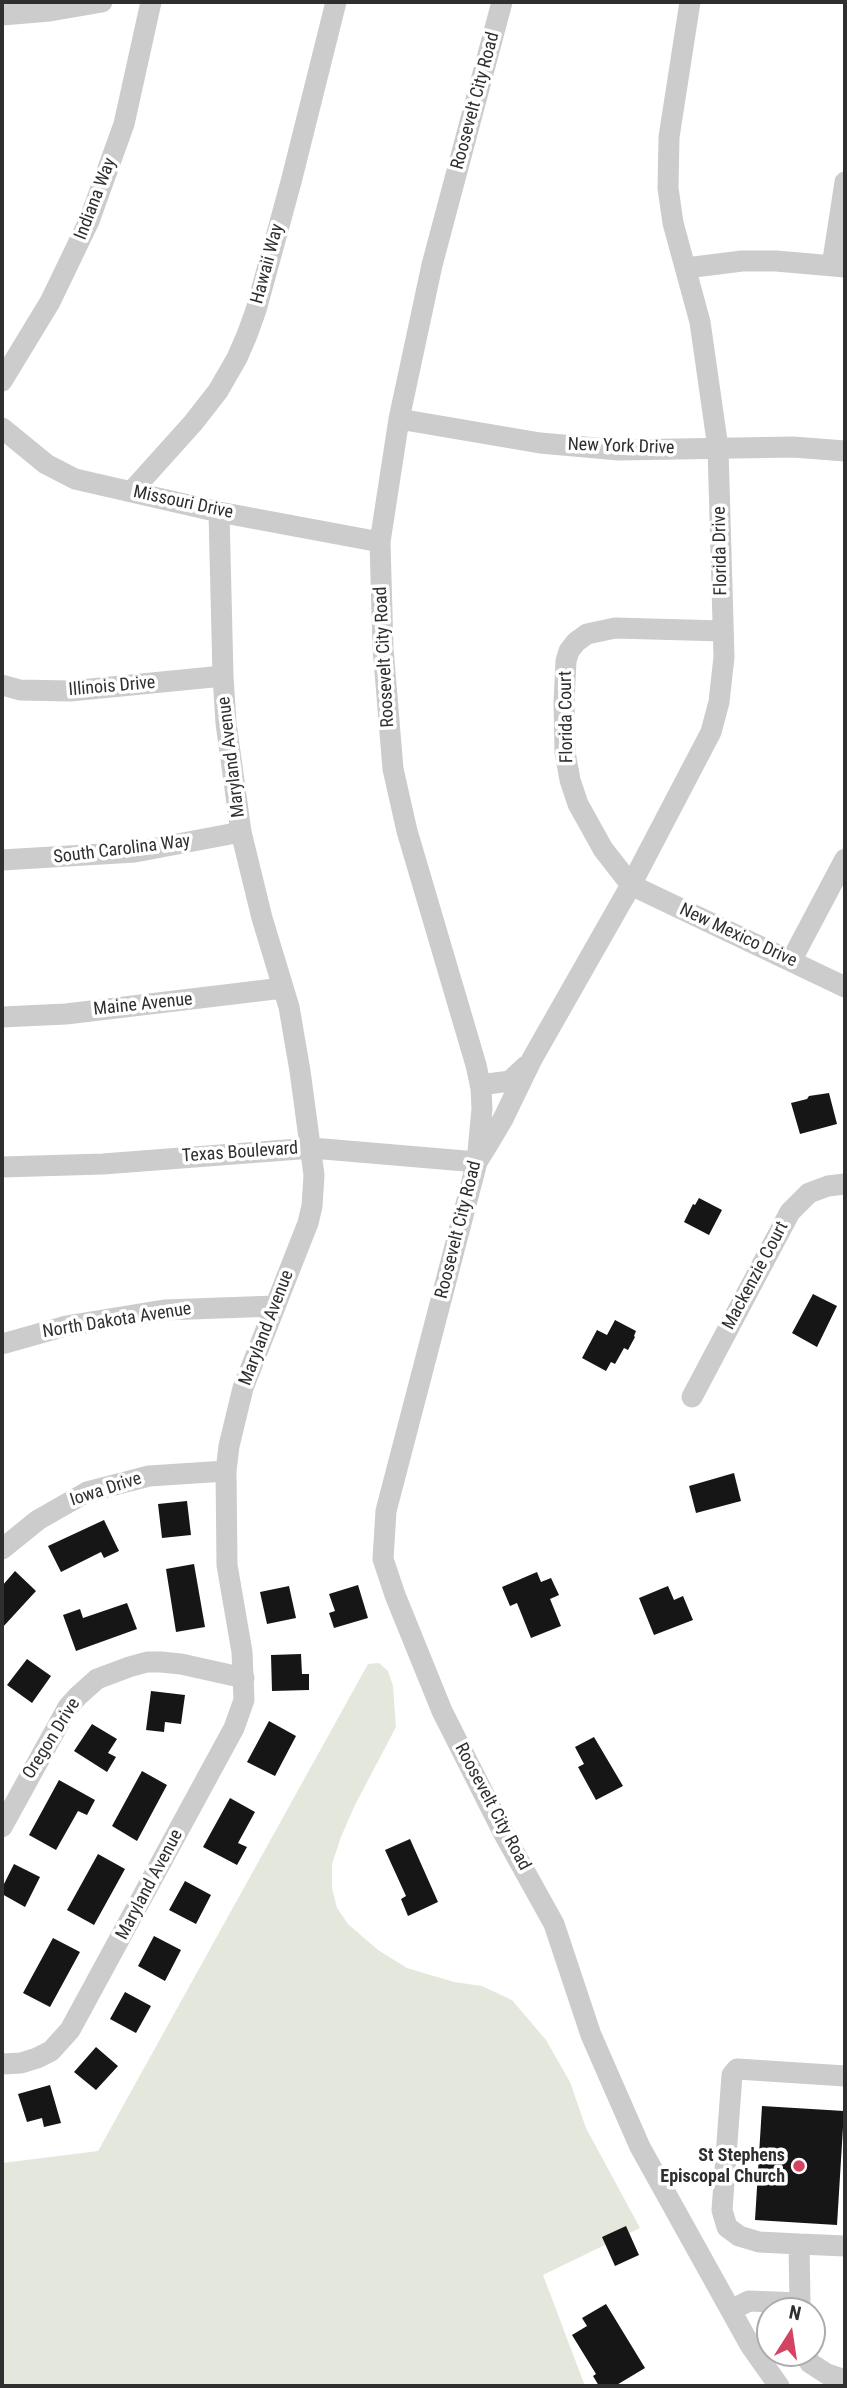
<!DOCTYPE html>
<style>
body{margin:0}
#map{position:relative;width:847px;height:2388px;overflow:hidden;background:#fff;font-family:"Roboto Condensed",sans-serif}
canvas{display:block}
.frame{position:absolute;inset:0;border:4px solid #2f2f2f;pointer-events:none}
.north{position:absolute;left:756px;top:2297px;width:70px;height:70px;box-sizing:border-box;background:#fff;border:2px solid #acacac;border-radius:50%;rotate:12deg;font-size:19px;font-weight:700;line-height:28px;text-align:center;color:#2f2f2f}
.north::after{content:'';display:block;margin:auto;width:24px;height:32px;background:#d44462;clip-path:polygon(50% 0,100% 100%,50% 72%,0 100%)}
</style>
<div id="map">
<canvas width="847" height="2388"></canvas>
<div class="frame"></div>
<div class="north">N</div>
</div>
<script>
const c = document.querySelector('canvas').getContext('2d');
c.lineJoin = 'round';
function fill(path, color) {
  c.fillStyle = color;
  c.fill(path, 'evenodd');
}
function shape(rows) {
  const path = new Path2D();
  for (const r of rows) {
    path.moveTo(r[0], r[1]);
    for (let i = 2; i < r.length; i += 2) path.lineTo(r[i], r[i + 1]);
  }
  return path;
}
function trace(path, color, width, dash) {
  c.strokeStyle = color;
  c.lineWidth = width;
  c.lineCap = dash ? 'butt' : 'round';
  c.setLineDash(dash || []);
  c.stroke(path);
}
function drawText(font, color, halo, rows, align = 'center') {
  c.font = font + ' "Roboto Condensed",sans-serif';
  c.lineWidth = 7;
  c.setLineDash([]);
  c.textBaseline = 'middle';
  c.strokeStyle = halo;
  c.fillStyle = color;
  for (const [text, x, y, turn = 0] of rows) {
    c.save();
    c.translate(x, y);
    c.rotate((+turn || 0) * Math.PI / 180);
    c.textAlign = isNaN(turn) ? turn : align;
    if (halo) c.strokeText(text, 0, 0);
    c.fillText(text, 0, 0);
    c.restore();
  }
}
const green = shape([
 [379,1663,388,1671,393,1686,396,1727,355,1805,341,1837,332,1864,332,1888,337,1908,348,1924,378,1950,407,1968,454,1982,482,1986,512,2000,546,2040,570,2082,586,2128,640,2228,543,2275,585,2386,2,2386,2,2163,98,2151,368,1664]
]);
const building = shape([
 [829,1093,837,1124,800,1134,791,1103,807,1099,809,1096],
 [699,1198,722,1210,709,1235,684,1222,693,1204,695,1205],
 [813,1294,837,1306,817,1347,792,1333],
 [615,1320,636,1331,634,1336,635,1337,628,1350,624,1348,615,1364,611,1362,606,1371,582,1358,597,1330,607,1335],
 [734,1473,741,1501,696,1513,689,1486],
 [187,1501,191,1535,162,1538,158,1504],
 [104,1520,119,1551,104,1558,101,1552,61,1572,48,1546],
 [194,1564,205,1627,176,1632,166,1569],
 [15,1571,36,1591,2,1628,2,1586],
 [537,1572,541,1582,551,1578,559,1595,550,1599,561,1626,531,1638,517,1603,510,1606,502,1587],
 [358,1585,368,1618,334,1628,329,1613,335,1611,329,1594],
 [289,1586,296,1618,267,1624,260,1592],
 [668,1586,674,1600,683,1596,693,1620,654,1635,639,1598],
 [127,1603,137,1629,76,1651,63,1615,80,1609,83,1618],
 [301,1654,302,1674,309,1674,309,1690,272,1691,271,1655],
 [27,1659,51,1676,32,1703,7,1685],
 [151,1691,185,1695,181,1724,165,1722,164,1732,146,1730],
 [269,1721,296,1736,275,1776,247,1762],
 [92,1724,117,1739,108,1753,116,1757,107,1772,74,1751],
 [594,1737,623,1786,596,1800,578,1767,584,1764,575,1747],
 [142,1771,167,1785,137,1841,112,1826],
 [59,1780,95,1800,87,1815,78,1811,56,1850,29,1835],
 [230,1798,255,1812,238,1843,247,1847,237,1865,203,1847],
 [410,1839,438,1902,408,1916,401,1899,406,1896,385,1850],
 [98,1854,125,1869,94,1925,67,1910],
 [14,1864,40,1877,25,1907,2,1894,2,1888],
 [185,1881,211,1895,196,1924,169,1910],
 [154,1936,181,1950,165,1981,138,1966],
 [53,1938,80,1952,50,2007,23,1993],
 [125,1992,151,2006,136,2033,110,2019],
 [96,2047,118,2066,96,2090,74,2072],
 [50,2085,61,2123,44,2127,42,2118,27,2122,18,2094],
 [762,2106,844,2111,837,2225,755,2220],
 [626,2226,639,2255,615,2266,602,2237],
 [606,2304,645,2368,615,2386,599,2386,593,2376,596,2374,572,2335,587,2326,582,2318]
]);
const minor = shape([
 [502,2,432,265,399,419,380,542,383,648,393,769,407,831,476,1065,481,1088,482,1109,477,1162,386,1511,383,1559,395,1595,442,1711,504,1834,554,1924,591,2035,640,2147,750,2345,779,2386],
 [2,15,50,11,102,2],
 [832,266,845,182],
 [686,268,742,261,776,261,845,267],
 [2,381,50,302,89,221,124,124,151,2],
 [399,419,540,443,619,450,793,447,845,451],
 [2,428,46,464,75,479,219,512,380,542],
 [131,492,193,423,218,391,237,358,247,335,256,310,291,182,336,2],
 [723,631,615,628,587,634,576,642,569,651,566,661,564,703,565,752,570,780,578,804,603,849,631,885,845,987],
 [2,685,20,690,70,691,223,676],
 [2,860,135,852,241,832],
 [791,961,845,859],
 [2,1017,66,1014,283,988],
 [480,1085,510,1081,526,1066],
 [2,1167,103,1164,312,1148,477,1162,487,1146,503,1119,532,1059,631,885,711,732,719,702,724,657,718,448,700,322,673,223,668,188,669,137,690,2],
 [2,1344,66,1326,164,1310,275,1306],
 [692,1397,790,1212,809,1193,828,1186,845,1184],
 [2,1549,38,1520,87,1492,149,1476,226,1471],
 [2,1827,68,1707,78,1696,97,1679,129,1667,147,1662,161,1662,181,1664,244,1678],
 [2,2064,21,2063,37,2058,51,2051,70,2030,234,1728,244,1700,242,1652,227,1565,226,1471,229,1446,243,1388,308,1223,312,1206,314,1175,300,1071,289,1007,262,918,241,832,226,723,223,676,219,512],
 [799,2244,759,2242,739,2236,727,2227,722,2210,732,2075,737,2069,845,2076],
 [731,2310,749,2301,800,2303,799,2244,845,2246],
 [805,2353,810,2363,827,2374,845,2380]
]);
const markers = [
 [799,2166,7,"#d44462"]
];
const streetNames = [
 ["Roosevelt City Road",476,101,-75],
 ["Indiana Way",96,199,-69],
 ["Hawaii Way",268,264,-75],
 ["New York Drive",621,447,2],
 ["Missouri Drive",183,503,12],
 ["Florida Drive",721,551,-91],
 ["Roosevelt City Road",385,657,-93],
 ["Illinois Drive",112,687,-5],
 ["Florida Court",567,717,-91],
 ["Maryland Avenue",232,757,-97],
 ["South Carolina Way",122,850,-7],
 ["New Mexico Drive",738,936,25],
 ["Maine Avenue",143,1005,-6],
 ["Texas Boulevard",240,1153,-4],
 ["Roosevelt City Road",459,1230,-76],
 ["Mackenzie Court",756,1276,-62],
 ["North Dakota Avenue",117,1321,-9],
 ["Maryland Avenue",267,1328,-69],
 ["Iowa Drive",106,1490,-18],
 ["Oregon Drive",52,1739,-58],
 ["Roosevelt City Road",492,1807,62],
 ["Maryland Avenue",150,1885,-62]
];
const poiNames = [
 ["St Stephens",785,2156],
 ["Episcopal Church",785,2177]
];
fill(green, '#e4e8dc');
fill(building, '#161616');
trace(minor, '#ccc', 21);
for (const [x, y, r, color] of markers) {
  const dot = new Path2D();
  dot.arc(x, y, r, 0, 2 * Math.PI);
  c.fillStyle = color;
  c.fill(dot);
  trace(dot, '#fff', 2.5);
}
drawText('18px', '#2f2f2f', '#fff', streetNames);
drawText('bold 18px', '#2f2f2f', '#fff', poiNames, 'right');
</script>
